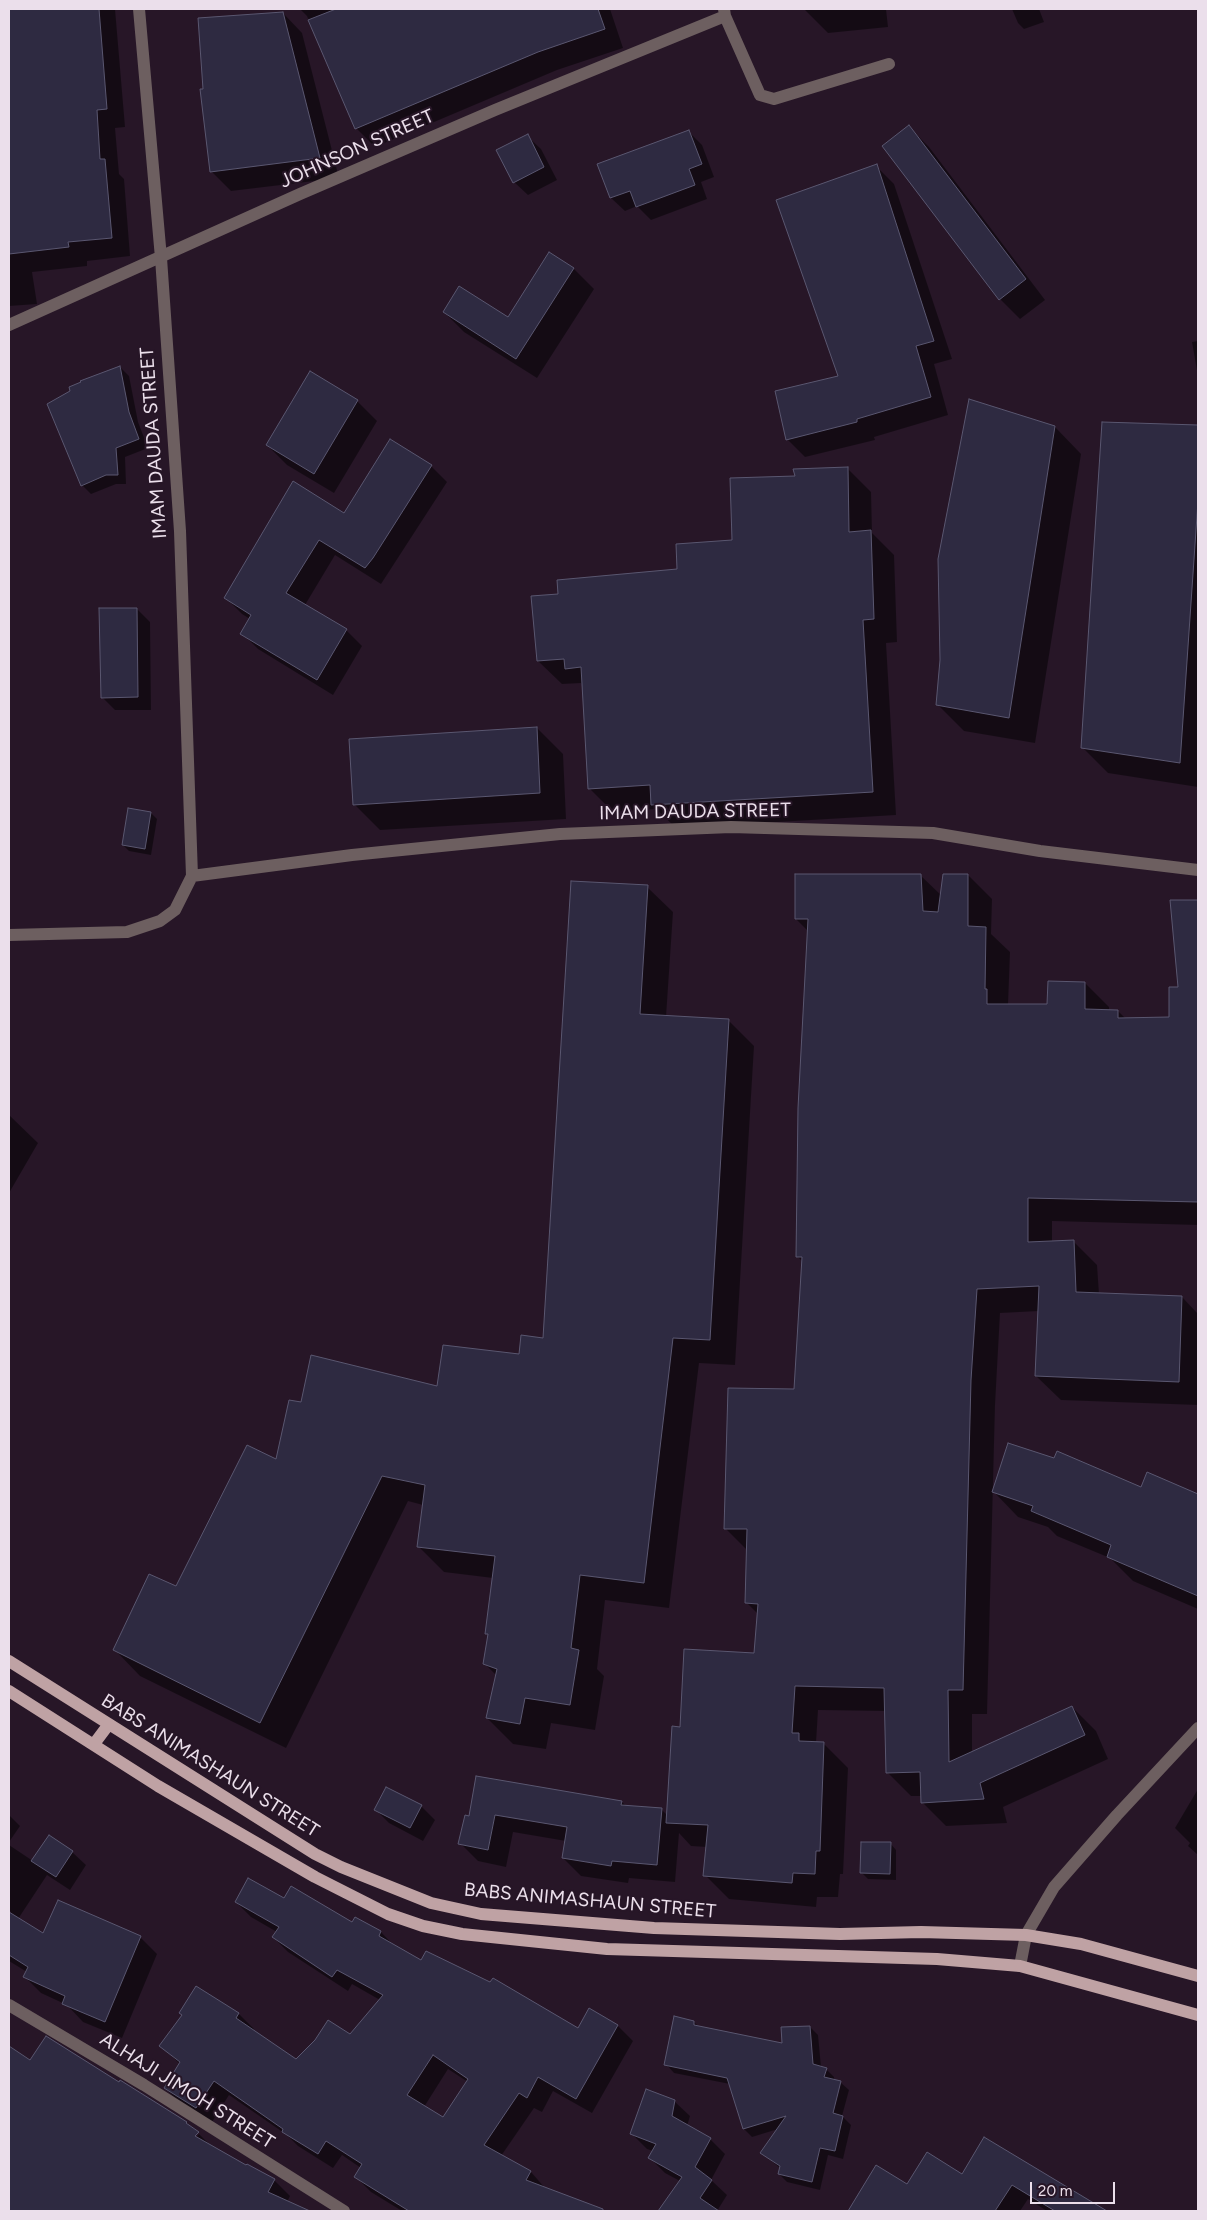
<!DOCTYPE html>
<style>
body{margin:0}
#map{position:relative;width:1207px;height:2220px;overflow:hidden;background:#271627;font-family:Figtree,sans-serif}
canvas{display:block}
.frame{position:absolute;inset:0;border:10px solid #ebdfeb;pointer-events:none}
.scale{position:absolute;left:1030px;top:2182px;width:85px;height:22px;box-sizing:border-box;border:2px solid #ebdfeb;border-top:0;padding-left:6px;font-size:15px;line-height:18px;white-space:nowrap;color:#ebdfeb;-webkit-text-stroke:4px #271627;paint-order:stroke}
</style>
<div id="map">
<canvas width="1207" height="2220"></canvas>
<div class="frame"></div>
<div class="scale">20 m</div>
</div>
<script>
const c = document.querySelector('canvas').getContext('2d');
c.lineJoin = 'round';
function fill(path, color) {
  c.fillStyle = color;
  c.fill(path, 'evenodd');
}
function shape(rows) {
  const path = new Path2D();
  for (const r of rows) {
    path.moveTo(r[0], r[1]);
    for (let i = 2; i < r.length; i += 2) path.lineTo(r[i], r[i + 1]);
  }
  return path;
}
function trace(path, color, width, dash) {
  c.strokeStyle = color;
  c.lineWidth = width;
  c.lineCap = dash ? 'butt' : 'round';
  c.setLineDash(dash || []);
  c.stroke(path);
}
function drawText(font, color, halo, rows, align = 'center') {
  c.font = font + ' Figtree,sans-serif';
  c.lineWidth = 4;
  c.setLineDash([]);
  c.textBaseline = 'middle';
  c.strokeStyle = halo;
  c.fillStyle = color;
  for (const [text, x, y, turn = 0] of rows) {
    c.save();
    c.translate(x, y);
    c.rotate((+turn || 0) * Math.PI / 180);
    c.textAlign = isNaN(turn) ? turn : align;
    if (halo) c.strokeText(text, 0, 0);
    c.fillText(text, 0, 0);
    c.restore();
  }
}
const shadow = shape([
 [9,9,115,9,125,127,115,128,119,174,124,179,130,256,87,261,87,266,32,272,37,304,9,306],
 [300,9,610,9,623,48,557,70,375,147,356,128,307,16],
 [804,9,886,9,888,27,828,33],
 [1012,9,1039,9,1044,22,1024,29,1018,23],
 [283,13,302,33,339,178,231,191,211,171,204,90],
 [909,127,929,147,1045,300,1020,319,1000,299],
 [688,131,702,145,714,177,701,182,707,199,651,220,637,206,625,211,611,198,599,165],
 [527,136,541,149,557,180,528,195,514,182],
 [876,166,894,184,952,359,934,364,948,415,874,437,875,440,805,457,787,439,840,377],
 [549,254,574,269,594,289,537,378,464,332,444,312,508,319],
 [1198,341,1198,376,1192,342],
 [120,367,129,376,138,422,148,448,125,457,126,484,116,484,91,494,82,485,72,392],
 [357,401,377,421,334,493,287,465,267,445],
 [1103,423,1198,426,1198,787,1108,773,1082,747],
 [1055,427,1081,454,1035,743,964,731,937,704],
 [431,466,447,482,381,584,335,555,305,605,346,630,362,646,333,695,258,649,242,633,250,619,242,614,226,598,345,515],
 [847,468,871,492,872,533,894,555,897,642,886,643,896,815,676,828,656,809,613,812,589,788,583,686,581,683,562,684,538,661,559,595,679,570,733,541,796,477],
 [137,609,150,622,151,710,115,710,102,697],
 [537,728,563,754,566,819,380,830,354,804],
 [151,813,157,819,151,855,129,851,123,845],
 [920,875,942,896,968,875,992,899,991,934,1010,952,1008,1005,1049,1005,1085,983,1109,1007,1109,1011,1118,1011,1126,1019,1170,1019,1179,988,1172,902,1198,901,1198,1225,1052,1221,1052,1242,1073,1241,1097,1265,1099,1294,1182,1297,1198,1314,1198,1405,1061,1400,1036,1376,1039,1311,1000,1313,995,1405,987,1714,972,1714,972,1753,1072,1707,1096,1731,1108,1759,1003,1807,1007,1823,946,1826,922,1802,922,1796,911,1796,887,1772,886,1711,818,1710,816,1743,824,1744,848,1768,843,1874,840,1874,838,1897,817,1897,816,1907,729,1899,705,1875,707,1847,691,1846,679,1833,675,1882,629,1878,628,1883,581,1876,563,1858,566,1841,513,1832,506,1867,478,1861,460,1843,470,1817,622,1802,627,1807,662,1810,668,1816,681,1728,755,1654,758,1614,747,1603,748,1551,726,1529,796,1390,803,1262,797,1256,808,931,796,919],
 [647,887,673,912,666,1017,729,1021,754,1046,735,1365,699,1363,669,1608,605,1600,597,1669,604,1676,595,1730,551,1723,546,1749,513,1744,487,1718,497,1676,484,1663,489,1635,487,1633,493,1578,444,1572,418,1546,423,1505,408,1501,286,1748,140,1676,115,1650,177,1588,277,1461,302,1404,438,1388,520,1356,544,1339],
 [9,1115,38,1143,9,1193],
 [1179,1487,1198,1495,1198,1609,1133,1581,1110,1558,1057,1536,1048,1527,1018,1517,994,1492],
 [1198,1789,1198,1855,1188,1846,1190,1843,1175,1828],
 [421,1806,435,1820,423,1841,389,1823,376,1810],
 [9,1815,20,1826,9,1842],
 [890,1843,896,1850,896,1880,868,1879,862,1873],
 [9,1845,33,1861,72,1852,86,1865,70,1890,47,1875,18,1919,44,1934,140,1937,157,1954,122,2038,83,2022,67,2005,41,1993,25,1977,27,1972,9,1961,9,1916,11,1912,9,1910],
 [284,1900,352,1924,355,1918,381,1932,395,1947,422,1962,578,2030,589,2010,618,2026,633,2041,592,2113,553,2091,542,2112,534,2108,501,2156,531,2172,545,2188,589,2205,595,2211,402,2211,371,2192,356,2177,361,2168,342,2155,333,2168,298,2146,287,2135,229,2095,212,2122,180,2103,165,2088,180,2064,161,2046,183,2015,197,1987,239,2014,254,2029,252,2031,297,2061,350,2035,380,2000,352,1984,348,1991,288,1952,273,1937,277,1932,251,1917,236,1902],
 [448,2069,468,2082,443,2119,424,2107],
 [694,2022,700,2028,783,2044,810,2027,818,2035,821,2067,826,2069,834,2077,834,2080,840,2082,849,2090,842,2116,851,2125,843,2159,828,2155,820,2190,787,2182,779,2174,780,2168,761,2152,778,2129,752,2137,744,2129,730,2084,674,2073,666,2064],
 [9,2046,31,2060,119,2084,121,2082,187,2123,198,2133,191,2141,193,2142,199,2134,213,2148,274,2180,290,2196,287,2202,304,2211,9,2211,14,2204,9,2200],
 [674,2101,690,2116,687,2126,710,2139,725,2154,711,2180,727,2195,717,2211,670,2211,664,2205,680,2181,665,2173,650,2158,653,2151,647,2149,632,2134],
 [985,2138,1104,2211,1047,2211,1028,2199,1020,2211,850,2211,861,2194,962,2175]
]);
const building = shape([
 [9,9,99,9,107,109,97,110,100,159,105,159,112,238,68,242,69,247,9,254,9,9],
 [336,9,598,9,605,29,538,52,355,129,308,20,336,9],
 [283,12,320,158,210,172,200,89,203,89,198,18,283,12],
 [909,125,1026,279,999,300,882,146,909,125],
 [689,130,702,164,689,169,695,185,636,207,630,191,610,198,597,164,689,130],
 [528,134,544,167,513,183,496,150,528,134],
 [877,164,934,341,916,346,931,397,857,419,857,422,786,440,775,391,838,376,776,200,877,164],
 [549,252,574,268,516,359,443,312,459,286,508,317,549,252],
 [120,366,129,412,139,439,116,448,118,475,106,475,81,486,47,404,70,391,69,387,81,382,80,381,120,366],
 [310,371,358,400,314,474,266,445,310,371],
 [969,399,1055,426,1009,718,936,705,940,660,938,559,969,399],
 [1102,422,1198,425,1198,501,1180,763,1081,748,1102,422],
 [390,439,432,465,373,558,365,568,319,540,286,593,347,629,317,680,240,634,251,615,224,598,293,481,344,513,390,439],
 [848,467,849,532,871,530,874,619,863,620,873,792,651,805,650,785,588,789,581,667,565,669,564,659,537,661,531,596,558,594,557,580,677,569,676,544,732,540,730,478,795,476,793,469,848,467],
 [99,608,137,608,138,697,101,698,99,608],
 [537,727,540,793,353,805,349,739,537,727],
 [128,808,151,812,145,849,122,845,128,808],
 [795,874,921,874,923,911,938,912,943,874,968,874,968,926,986,927,985,989,987,989,987,1004,1047,1004,1048,981,1085,982,1085,1009,1118,1010,1118,1018,1169,1017,1169,987,1178,987,1170,900,1198,900,1198,1202,1028,1198,1028,1242,1074,1240,1076,1292,1182,1296,1179,1382,1035,1376,1039,1286,977,1289,971,1380,963,1690,948,1690,949,1762,1072,1706,1085,1735,980,1783,984,1799,921,1803,920,1772,886,1773,884,1688,795,1686,792,1733,799,1733,799,1741,824,1742,820,1851,816,1851,815,1874,793,1873,792,1883,703,1876,708,1825,666,1823,672,1726,680,1727,684,1649,754,1653,758,1604,745,1603,747,1529,724,1529,728,1388,794,1389,802,1257,796,1257,798,1108,808,919,795,919,795,874],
 [571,881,648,885,640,1014,729,1019,710,1340,673,1338,644,1583,580,1575,571,1648,579,1650,570,1705,525,1698,520,1724,486,1718,497,1669,483,1664,488,1634,485,1634,495,1556,417,1547,425,1485,382,1476,260,1723,113,1650,149,1574,176,1586,247,1445,276,1459,289,1400,301,1402,311,1355,437,1386,443,1345,519,1354,521,1335,543,1338,571,881],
 [1008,1443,1054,1458,1057,1451,1141,1487,1147,1472,1198,1494,1198,1596,1107,1557,1111,1545,1031,1511,1033,1506,992,1492,1008,1443],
 [476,1776,622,1801,621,1805,662,1808,657,1865,612,1861,611,1866,562,1858,567,1827,495,1815,488,1850,458,1844,465,1815,469,1816,476,1776],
 [386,1787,422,1805,410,1828,374,1810,386,1787],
 [49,1835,73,1851,56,1877,31,1861,49,1835],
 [861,1842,891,1842,890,1874,860,1873,861,1842],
 [248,1878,284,1898,291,1886,352,1922,355,1917,381,1931,379,1936,421,1960,426,1951,490,1982,493,1978,578,2028,589,2008,618,2025,576,2099,538,2077,527,2098,519,2093,484,2145,531,2171,526,2180,603,2209,603,2211,409,2211,354,2177,362,2164,326,2141,318,2154,282,2132,283,2129,214,2081,196,2108,164,2088,180,2062,159,2046,182,2015,179,2013,196,1986,239,2013,236,2018,296,2059,315,2040,328,2020,350,2034,383,1995,337,1970,332,1977,272,1937,279,1927,235,1902,248,1878],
 [433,2055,468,2079,443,2117,407,2095,433,2055],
 [58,1900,141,1936,105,2022,62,2004,65,1996,23,1977,28,1967,9,1955,9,1912,43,1933,58,1900],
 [674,2016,694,2021,694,2025,782,2043,781,2027,810,2026,813,2064,827,2068,824,2077,841,2081,833,2113,843,2116,835,2151,820,2148,812,2182,778,2174,780,2166,760,2153,786,2116,743,2129,727,2078,664,2065,674,2016],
 [46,2036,119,2082,120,2080,187,2122,186,2123,199,2132,195,2136,246,2165,247,2164,275,2179,268,2192,310,2211,9,2211,9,2046,30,2060,46,2036],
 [646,2089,675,2100,672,2116,711,2138,695,2167,712,2180,700,2198,719,2211,658,2211,682,2177,648,2158,656,2144,630,2134,646,2089],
 [984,2137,1107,2211,1055,2211,1012,2185,995,2211,848,2211,876,2165,907,2184,927,2152,962,2174,984,2137]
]);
const minor = shape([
 [139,9,161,258,180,531,192,876],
 [724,9,725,16,760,95,774,99,889,64],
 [9,325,300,194,495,110,725,16],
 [9,935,127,932,160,921,175,910,192,876,352,855,560,834,731,827,933,833,1040,851,1198,870],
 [1020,1966,1026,1935,1054,1887,1117,1815,1198,1728],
 [9,2005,144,2085,344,2211]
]);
const major = shape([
 [9,1661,315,1854,341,1867,431,1903,481,1914,654,1928,840,1934,921,1932,1026,1935,1081,1944,1198,1976],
 [9,1691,158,1786,315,1877,388,1914,423,1926,462,1934,607,1949,937,1959,1020,1966,1198,2015],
 [94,1744,109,1724]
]);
const streetNames = [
 ["JOHNSON STREET",357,149,-24],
 ["IMAM DAUDA STREET",154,443,-94],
 ["IMAM DAUDA STREET",695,812,-1],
 ["BABS ANIMASHAUN STREET",210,1766,32],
 ["BABS ANIMASHAUN STREET",590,1901,5],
 ["ALHAJI JIMOH STREET",187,2091,32]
];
fill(shadow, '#0007');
fill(building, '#2e2a41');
trace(building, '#5a5770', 1);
trace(minor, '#6d5f60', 12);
trace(major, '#bfa2a4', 12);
drawText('19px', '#ebdfeb', '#271627', streetNames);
</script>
